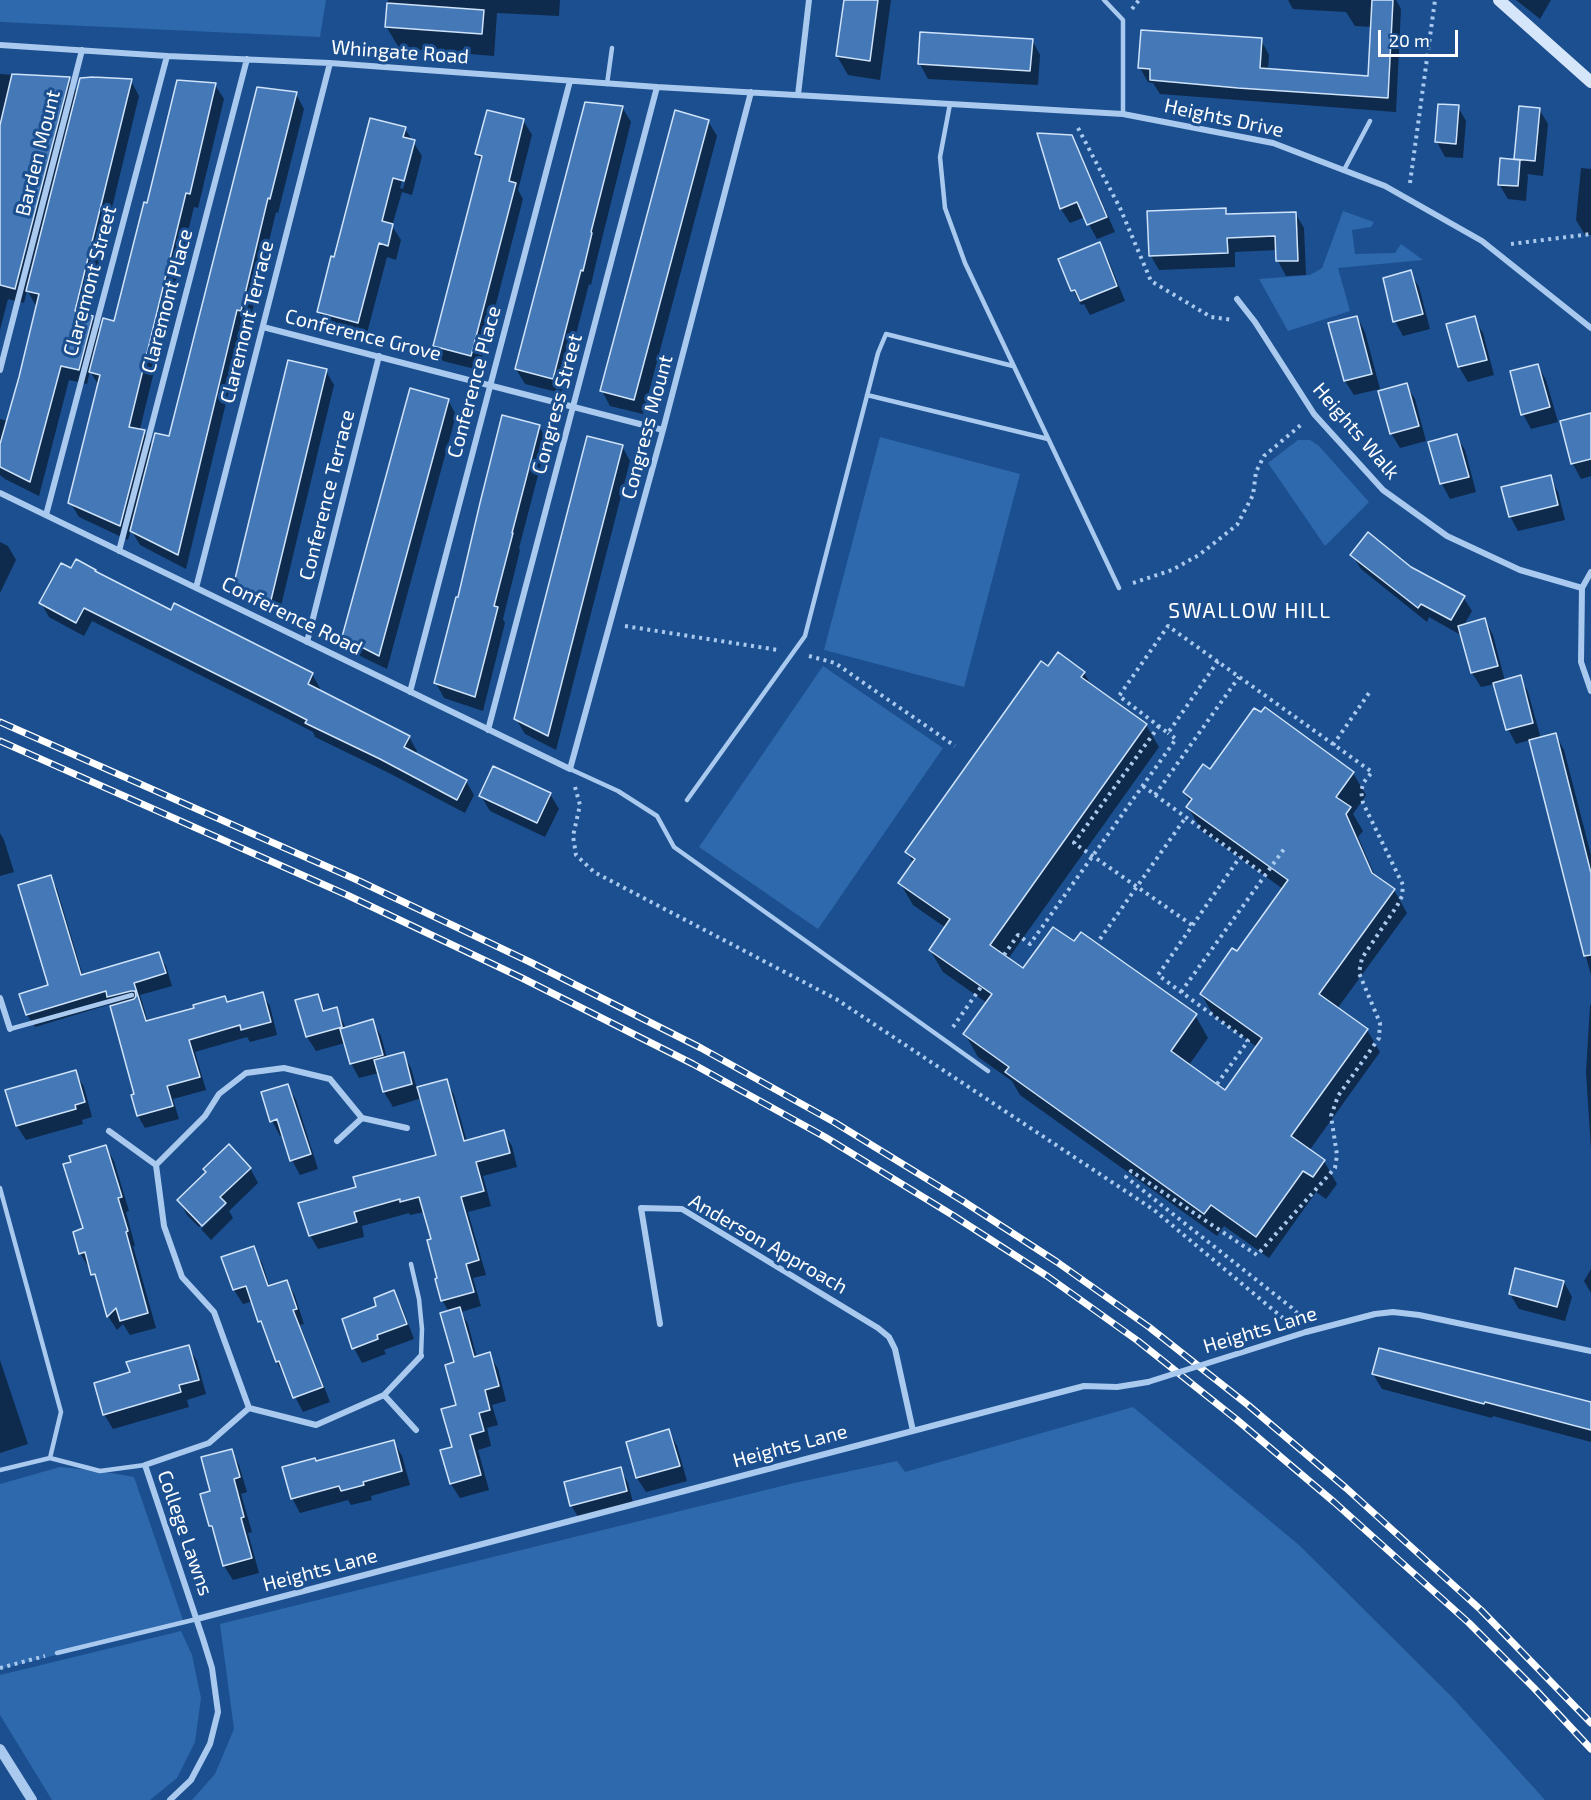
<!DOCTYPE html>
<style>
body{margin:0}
#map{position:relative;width:1591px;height:1800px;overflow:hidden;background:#1b4f8f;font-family:"Exo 2",sans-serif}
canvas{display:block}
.scale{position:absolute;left:1378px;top:30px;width:80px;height:27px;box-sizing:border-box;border:3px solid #fff;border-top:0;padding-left:8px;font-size:18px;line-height:21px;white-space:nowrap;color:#fff;-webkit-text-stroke:4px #1b4f8f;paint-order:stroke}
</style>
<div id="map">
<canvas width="1591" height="1800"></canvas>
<div class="scale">20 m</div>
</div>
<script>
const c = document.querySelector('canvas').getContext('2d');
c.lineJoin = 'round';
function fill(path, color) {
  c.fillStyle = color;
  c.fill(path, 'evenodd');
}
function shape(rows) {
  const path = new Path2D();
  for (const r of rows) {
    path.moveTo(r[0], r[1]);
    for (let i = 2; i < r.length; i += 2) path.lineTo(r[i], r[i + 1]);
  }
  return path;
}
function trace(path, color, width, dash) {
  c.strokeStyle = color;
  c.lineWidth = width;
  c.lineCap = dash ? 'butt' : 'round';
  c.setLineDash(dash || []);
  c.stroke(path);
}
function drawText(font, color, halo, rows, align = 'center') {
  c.font = font + ' "Exo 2",sans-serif';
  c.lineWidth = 6;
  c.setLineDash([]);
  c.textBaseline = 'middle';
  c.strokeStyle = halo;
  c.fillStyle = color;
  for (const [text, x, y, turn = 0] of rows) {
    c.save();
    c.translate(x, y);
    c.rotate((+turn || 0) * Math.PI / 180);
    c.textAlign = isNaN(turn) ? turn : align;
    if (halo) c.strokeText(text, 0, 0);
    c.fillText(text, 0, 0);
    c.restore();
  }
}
const green = shape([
 [0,0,326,0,320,37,0,22],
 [1343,211,1374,222,1371,227,1352,230,1355,254,1395,253,1401,244,1423,260,1338,268,1350,311,1288,331,1259,279,1310,275,1322,268],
 [880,437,1020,474,964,687,824,650],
 [1298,440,1310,440,1319,446,1369,502,1325,546,1268,463],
 [823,666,943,748,818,929,699,847],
 [1133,1407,1299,1545,1452,1697,1545,1800,192,1800,215,1774,234,1729,220,1624,790,1484,897,1461,905,1472],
 [60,1467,100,1471,134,1477,184,1623,0,1669,0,1484],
 [181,1631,192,1655,201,1698,195,1742,177,1778,150,1800,52,1800,0,1715,0,1675]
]);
const shadow = shape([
 [388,0,560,0,559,16,497,13,494,56,399,48,386,26],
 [845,0,891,0,880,80,848,75,837,56],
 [1288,0,1396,0,1401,9,1396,112,1160,94,1153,83,1148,82,1140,68,1261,40,1269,55,1268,70,1370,78,1372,27,1355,26,1346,12,1293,9],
 [1516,0,1551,0,1540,19],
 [1032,40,1040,55,1038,85,928,79,920,64],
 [0,74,69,79,78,94,131,81,139,96,86,315,92,317,101,332,115,323,148,204,215,85,224,99,198,208,194,207,140,429,144,432,153,447,170,438,296,94,304,109,278,213,276,212,249,325,245,324,186,569,140,545,131,530,128,540,79,517,70,502,99,386,90,371,87,384,69,380,39,496,5,479,0,475,0,419,7,421,38,306,36,306,27,290,24,303,8,299,0,330],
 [622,107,631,122,595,267,591,285,589,284,561,393,525,384,516,369],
 [1458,107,1466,121,1463,158,1445,157,1437,142],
 [1539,109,1548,124,1543,176,1527,174,1528,176,1526,201,1508,199,1499,184,1517,161,1516,159],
 [523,120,532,135,518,190,523,199,479,370,443,361,435,346,482,163,477,154],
 [708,121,717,136,643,414,610,406,602,391],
 [405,129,422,156,412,195,402,192,392,226,401,240,396,260,387,257,366,337,327,327,319,312,335,259],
 [411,148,413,151,403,189,400,188],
 [1039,134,1071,136,1080,152,1115,232,1097,239,1085,217,1070,223,1061,209],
 [1581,168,1591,169,1591,235,1585,235,1576,220],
 [1225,209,1229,216,1295,213,1304,228,1306,275,1286,276,1278,261,1277,250,1235,252,1235,267,1159,270,1151,256],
 [1099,244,1108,259,1125,301,1090,315,1084,304,1081,305,1073,290],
 [1410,272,1419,287,1430,329,1403,336,1395,321],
 [1357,317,1365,332,1380,389,1354,395,1345,381],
 [1474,318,1483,333,1494,375,1468,382,1459,367,1448,325],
 [1538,366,1546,380,1558,422,1531,429,1523,414],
 [326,371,334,385,279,614,244,598,235,583],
 [1406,385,1415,399,1426,441,1400,448,1391,433],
 [448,400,456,415,387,669,352,652,344,637],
 [1591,421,1591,476,1581,479,1573,464,1561,422],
 [539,426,547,441,519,548,520,550,503,619,505,623,483,711,444,698,436,683,459,599],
 [1456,436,1465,450,1476,492,1450,499,1442,484,1430,443],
 [622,446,630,461,556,750,525,734,516,719],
 [1550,477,1558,492,1565,520,1518,531,1510,516],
 [0,542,8,546,16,560,0,593],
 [1352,555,1410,568,1463,597,1472,611,1464,625,1485,620,1493,635,1505,681,1520,677,1528,692,1541,739,1556,735,1564,750,1591,855,1591,975,1563,873,1530,740,1516,744,1508,729,1495,684,1481,687,1472,673,1461,632,1459,634,1429,617,1427,622,1361,569],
 [72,570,95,571,97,574,172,612,312,674,320,688,319,692,409,737,417,751,415,755,466,781,474,795,465,813,389,773,315,737,313,732,284,717,92,621,84,636,49,617,41,603],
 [1048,668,1084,673,1092,686,1146,725,1159,747,1008,959,1024,970,1195,1015,1208,1038,1189,1065,1226,1092,1257,1047,1214,1016,1201,994,1237,953,1283,889,1201,830,1188,807,1191,803,1184,792,1210,771,1353,773,1366,795,1353,814,1363,831,1358,837,1376,878,1394,890,1407,913,1337,1009,1367,1030,1380,1052,1309,1151,1324,1161,1337,1184,1326,1199,1316,1192,1269,1258,1224,1226,1217,1236,1020,1095,1012,1081,978,1057,965,1034,987,1003,943,972,930,950,946,928,913,905,900,883,914,864,907,852],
 [550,794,559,809,545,837,490,811,481,796],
 [0,833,4,840,14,872,0,876],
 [50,876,57,889,83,976,158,954,166,966,172,986,140,995,148,1022,196,1009,225,998,228,1003,262,994,270,1006,277,1035,250,1042,247,1037,195,1052,206,1090,173,1099,179,1119,145,1128,138,1116,132,1096,136,1095,111,1004,35,1027,27,1015,50,986],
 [317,996,326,1012,336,1009,346,1028,372,1021,381,1036,387,1058,403,1054,411,1068,417,1089,446,1081,454,1095,467,1142,503,1132,512,1146,517,1167,483,1176,491,1206,468,1212,486,1275,473,1278,481,1306,461,1312,468,1324,477,1358,489,1354,498,1369,506,1401,492,1405,498,1425,487,1428,491,1446,478,1450,489,1490,460,1498,451,1484,458,1406,456,1363,449,1312,442,1300,433,1240,424,1212,410,1215,409,1213,362,1226,364,1237,318,1249,310,1235,358,1188,438,1156,422,1098,393,1107,384,1092,379,1073,359,1078,351,1063,345,1043,316,1051,307,1037],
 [1590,1005,1591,1005,1591,1150,1586,1072],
 [75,1072,84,1087,92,1117,82,1120,83,1124,26,1140,17,1126],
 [287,1085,296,1100,318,1169,300,1175,292,1160,283,1135,280,1136,272,1121],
 [105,1146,114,1161,129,1211,126,1212,135,1246,133,1246,156,1328,130,1335,123,1324,117,1330,108,1316,100,1286,91,1267,89,1268,80,1253,85,1229],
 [250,1168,258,1183,229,1211,233,1218,211,1240,201,1229,226,1205,226,1201,199,1227,187,1215,179,1200],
 [253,1248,262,1263,270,1287,287,1281,295,1296,304,1324,300,1325,330,1402,303,1412,277,1362,253,1301,243,1304,234,1290,223,1258],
 [1591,1269,1591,1293,1584,1281],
 [1564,1282,1572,1297,1565,1321,1519,1309,1510,1294],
 [394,1292,402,1307,414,1339,384,1350,386,1354,362,1363,354,1348,378,1307],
 [188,1347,197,1361,206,1394,187,1400,189,1407,113,1429,104,1414,131,1373],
 [0,1360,28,1444,0,1453],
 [1373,1374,1591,1404,1591,1442,1493,1416,1492,1418,1382,1389],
 [669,1431,677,1446,687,1481,646,1492,637,1478],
 [393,1441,402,1456,410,1485,371,1496,372,1500,351,1505,348,1500,300,1513,292,1498,316,1463],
 [231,1450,239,1465,247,1492,241,1494,252,1532,248,1533,259,1573,233,1580,224,1566,216,1536,210,1526],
 [620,1469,628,1483,634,1506,580,1520,571,1505]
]);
const building = shape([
 [844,0,878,0,870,61,836,56,844,0],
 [1372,0,1393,0,1388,98,1238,88,1150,80,1150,69,1138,68,1141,30,1262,38,1260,68,1368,76,1372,0],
 [387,3,484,10,482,34,385,27,387,3],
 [920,32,1033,39,1030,71,918,64,920,32],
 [12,74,70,77,15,289,0,285,0,125,12,74],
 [93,77,132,79,75,311,93,316,79,370,61,366,30,482,0,467,0,444,19,377,39,294,26,291,80,78,93,77],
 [177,80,216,83,190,194,186,193,129,427,145,430,120,526,68,503,100,375,89,372,103,318,114,321,144,202,147,203,177,80],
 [257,87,297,92,270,199,268,198,241,311,237,310,178,555,130,531,155,433,169,436,257,87],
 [585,102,623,106,591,232,592,233,583,271,581,270,553,379,515,369,585,102],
 [1438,104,1459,105,1456,144,1435,142,1438,104],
 [1519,106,1540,108,1535,161,1514,159,1519,106],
 [487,110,524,119,509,181,516,183,471,356,433,346,482,156,475,154,487,110],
 [675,110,709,120,634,400,600,391,675,110],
 [370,118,406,127,403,137,415,140,404,181,393,178,382,221,393,224,388,246,379,243,358,323,317,312,331,256,334,257,370,118],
 [1037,133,1072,135,1107,217,1087,225,1077,202,1060,209,1037,133],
 [1500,158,1520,160,1518,186,1498,185,1500,158],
 [1226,208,1226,214,1296,212,1298,261,1276,261,1275,236,1227,238,1228,253,1149,256,1147,211,1226,208],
 [1100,242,1117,286,1080,301,1075,290,1071,291,1058,259,1100,242],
 [1411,270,1423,314,1393,322,1383,278,1411,270],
 [1357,316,1372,374,1344,381,1328,323,1357,316],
 [1475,316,1487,360,1458,367,1446,324,1475,316],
 [288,360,327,369,271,600,234,583,288,360],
 [1538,364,1550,407,1521,415,1510,371,1538,364],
 [1407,383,1419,426,1390,434,1378,391,1407,383],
 [410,388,449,399,379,656,342,637,410,388],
 [1591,413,1591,459,1571,464,1560,421,1591,413],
 [502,415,540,425,512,533,513,533,494,606,498,607,475,697,434,683,456,597,458,597,480,503,502,415],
 [1457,434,1469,477,1440,484,1428,442,1457,434],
 [587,436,623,445,548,736,514,719,587,436],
 [1551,475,1558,505,1509,517,1501,487,1551,475],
 [1368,532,1411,567,1465,596,1451,620,1421,604,1418,608,1350,555,1368,532],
 [76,559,96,570,95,571,171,610,174,603,313,673,308,684,410,736,404,747,467,780,457,800,380,759,305,723,307,720,274,703,84,608,76,623,39,603,61,563,71,568,76,559],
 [1485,618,1498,666,1471,673,1458,626,1485,618],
 [1058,652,1085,672,1081,677,1147,724,990,945,1023,968,1053,927,1074,941,1081,932,1197,1014,1171,1051,1225,1090,1262,1038,1200,994,1232,948,1237,951,1288,880,1186,807,1192,799,1183,792,1203,764,1210,769,1254,708,1261,712,1265,707,1354,772,1336,797,1351,807,1346,814,1372,873,1395,889,1319,994,1368,1029,1291,1136,1325,1160,1313,1177,1303,1171,1256,1237,1211,1205,1204,1214,1005,1072,1009,1067,963,1034,992,994,929,950,950,919,898,883,915,859,905,852,1041,661,1048,666,1058,652],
 [1521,675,1533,723,1506,730,1493,683,1521,675],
 [1556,733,1591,873,1591,955,1584,956,1529,740,1556,733],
 [493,766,551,793,537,823,479,796,493,766],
 [51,875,81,975,159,952,166,973,134,983,146,1021,194,1008,193,1005,225,996,227,1002,263,992,271,1022,241,1030,240,1025,189,1040,200,1077,167,1086,173,1106,137,1116,131,1095,134,1094,110,1006,134,999,136,996,135,991,131,991,107,997,106,991,26,1015,19,994,48,985,18,885,51,875],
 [318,994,323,1011,337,1007,342,1027,306,1037,295,1000,318,994],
 [373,1019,383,1055,350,1064,340,1029,373,1019],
 [404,1052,412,1084,383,1092,374,1060,404,1052],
 [76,1070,85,1102,75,1105,76,1109,16,1126,5,1090,76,1070],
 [447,1079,464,1141,504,1130,510,1153,476,1162,484,1191,461,1197,479,1260,466,1264,474,1292,441,1301,435,1279,437,1278,427,1240,431,1239,419,1197,400,1202,400,1199,354,1212,357,1222,309,1236,298,1203,356,1187,353,1177,436,1155,417,1087,447,1079],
 [288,1084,311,1154,290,1161,277,1119,270,1122,261,1092,288,1084],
 [229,1144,251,1168,220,1197,226,1203,202,1226,177,1200,206,1172,203,1169,229,1144],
 [106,1145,122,1197,118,1198,128,1231,126,1232,148,1313,120,1321,116,1308,107,1317,95,1274,91,1275,85,1252,79,1254,73,1232,83,1228,63,1164,71,1162,69,1156,106,1145],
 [254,1246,268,1286,287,1280,297,1309,293,1310,323,1387,293,1398,279,1361,276,1362,261,1321,258,1322,246,1286,233,1290,221,1257,254,1246],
 [1515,1268,1564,1281,1557,1307,1509,1294,1515,1268],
 [394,1290,407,1324,377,1335,378,1339,352,1349,342,1319,376,1306,374,1298,394,1290],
 [460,1307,474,1357,490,1352,499,1386,485,1390,490,1410,479,1413,484,1431,470,1435,481,1475,450,1484,440,1450,452,1447,441,1409,456,1405,445,1365,454,1362,440,1313,460,1307],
 [189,1345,199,1380,179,1385,181,1392,103,1415,94,1383,130,1372,126,1362,189,1345],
 [1379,1348,1591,1402,1591,1430,1485,1402,1484,1404,1372,1374,1379,1348],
 [669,1429,680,1466,636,1478,626,1442,669,1429],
 [394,1440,402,1471,363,1482,364,1485,341,1491,339,1486,291,1499,282,1467,315,1458,316,1461,394,1440],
 [232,1449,240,1477,234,1479,244,1517,241,1518,252,1558,223,1566,212,1526,209,1526,200,1494,210,1491,201,1457,232,1449],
 [621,1467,627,1491,570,1506,564,1482,621,1467]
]);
const path = shape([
 [1132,9,1139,0],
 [1078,128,1120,208,1151,281,1211,317,1233,320],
 [1410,183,1435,0],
 [1511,244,1591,234],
 [1133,583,1172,570,1199,555,1237,525,1253,495,1256,472,1264,456,1302,424],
 [625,626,778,650],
 [809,656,835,663,955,746],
 [1218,661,1168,733,1119,696,1168,626,1372,772,1364,782,1361,791,1363,803,1403,885,1402,896,1397,906,1362,958,1359,973,1380,1023,1379,1038,1338,1096,1331,1116,1337,1155,1335,1168,1257,1255,1131,1171,1126,1177,1292,1308,1300,1316],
 [1159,726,1074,843,1192,925],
 [1333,745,1369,693],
 [1143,786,1265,875],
 [575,787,580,805,573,836,576,855,594,872,836,999,1154,1210,1284,1319,1296,1315],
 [1155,795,1239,677],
 [1100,939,1186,817],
 [1004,955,1018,935,1030,944,1176,739,1168,733],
 [1181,992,1284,849],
 [953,1027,981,987],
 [1217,1084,1248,1041,1158,975,1240,857],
 [0,1668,45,1656]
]);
const service = shape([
 [1104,0,1123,20,1123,114],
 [607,84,612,48],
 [950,104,940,157,945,208,965,263,1119,588],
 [1344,170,1370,121],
 [867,395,1048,439],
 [570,769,618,791,657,816,674,847,988,1071],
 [687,800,805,636,878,353,886,334,1013,366],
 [10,1029,132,995],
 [0,1188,61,1412,50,1458,100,1471,145,1465],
 [411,1264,419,1299,422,1329,421,1356],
 [0,1470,50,1458],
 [57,1653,197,1619]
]);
const minor = shape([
 [0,45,167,56,330,63,657,87,1123,114,1273,143,1385,186,1482,241,1591,328],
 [798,95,809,0],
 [1237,299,1255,322,1314,414,1383,490,1447,536,1520,570,1582,588],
 [263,327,663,430],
 [0,370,82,50],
 [0,493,570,769,663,430,751,92],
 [46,515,167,56],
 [119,551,247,59],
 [1591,572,1582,588,1581,662,1591,691],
 [196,588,330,63],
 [307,642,379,356],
 [410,692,570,81],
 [488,730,657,87],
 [0,998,10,1029],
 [109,1131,156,1165],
 [337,1141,362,1118],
 [660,1324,641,1208,682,1209,878,1328,889,1337,895,1349,913,1431],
 [1306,1332,1375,1314,1393,1312,1419,1315,1591,1351],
 [384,1395,421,1356],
 [249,1408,316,1425,384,1395,416,1430],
 [197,1619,1084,1386,1117,1387,1148,1382],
 [170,1800,191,1780,210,1744,218,1712,212,1668,203,1639,145,1465,209,1443,249,1408,214,1312,182,1277,164,1226,156,1165,205,1116,219,1094,246,1073,284,1068,330,1079,362,1118,407,1128]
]);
const tertiary = shape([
 [0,1749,32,1800]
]);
const secondary = shape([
 [1499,0,1591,82]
]);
const rail = shape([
 [0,722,355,879,530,962,701,1048,834,1122,963,1201,1057,1262,1149,1327,1248,1405,1346,1488,1481,1610,1591,1723],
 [0,741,347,895,522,978,693,1064,825,1137,954,1216,1047,1276,1138,1341,1236,1419,1334,1502,1469,1623,1534,1688,1591,1749]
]);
const minorBridge = shape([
 [1148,1382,1306,1332]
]);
const streetNames = [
 ["Whingate Road",400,52,4],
 ["Heights Drive",1224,118,12],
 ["Barden Mount",38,153,-76],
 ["Claremont Street",90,281,-75],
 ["Claremont Place",167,301,-75],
 ["Claremont Terrace",247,322,-76],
 ["Conference Grove",363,335,14],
 ["Conference Place",474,382,-75],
 ["Congress Street",557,404,-75],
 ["Congress Mount",647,427,-75],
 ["Heights Walk",1356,431,49],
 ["Conference Terrace",327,495,-76],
 ["Conference Road",292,616,26],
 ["Anderson Approach",768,1244,30],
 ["Heights Lane",1260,1330,-17],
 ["Heights Lane",790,1446,-15],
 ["College Lawns",185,1533,71],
 ["Heights Lane",320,1570,-15]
];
const neighbourhoodNames = [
 ["SWALLOW HILL",1250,611]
];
fill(green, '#2e69ad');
fill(shadow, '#0007');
fill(building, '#4478b7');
trace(building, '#cfe3fa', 1.5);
trace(path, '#a9c9ee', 4, [3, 4.5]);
trace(service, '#a9c9ee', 4.5);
trace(minor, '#a9c9ee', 6);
trace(tertiary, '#a9c9ee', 10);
trace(secondary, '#d6e6fa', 12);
trace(rail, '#fff', 7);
trace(rail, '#1b4f8f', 4.5, [14]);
trace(minorBridge, '#a9c9ee', 6);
drawText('20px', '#fff', '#1b4f8f', streetNames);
c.letterSpacing = '1.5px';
drawText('21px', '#fff', '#1b4f8f', neighbourhoodNames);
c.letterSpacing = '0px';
</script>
